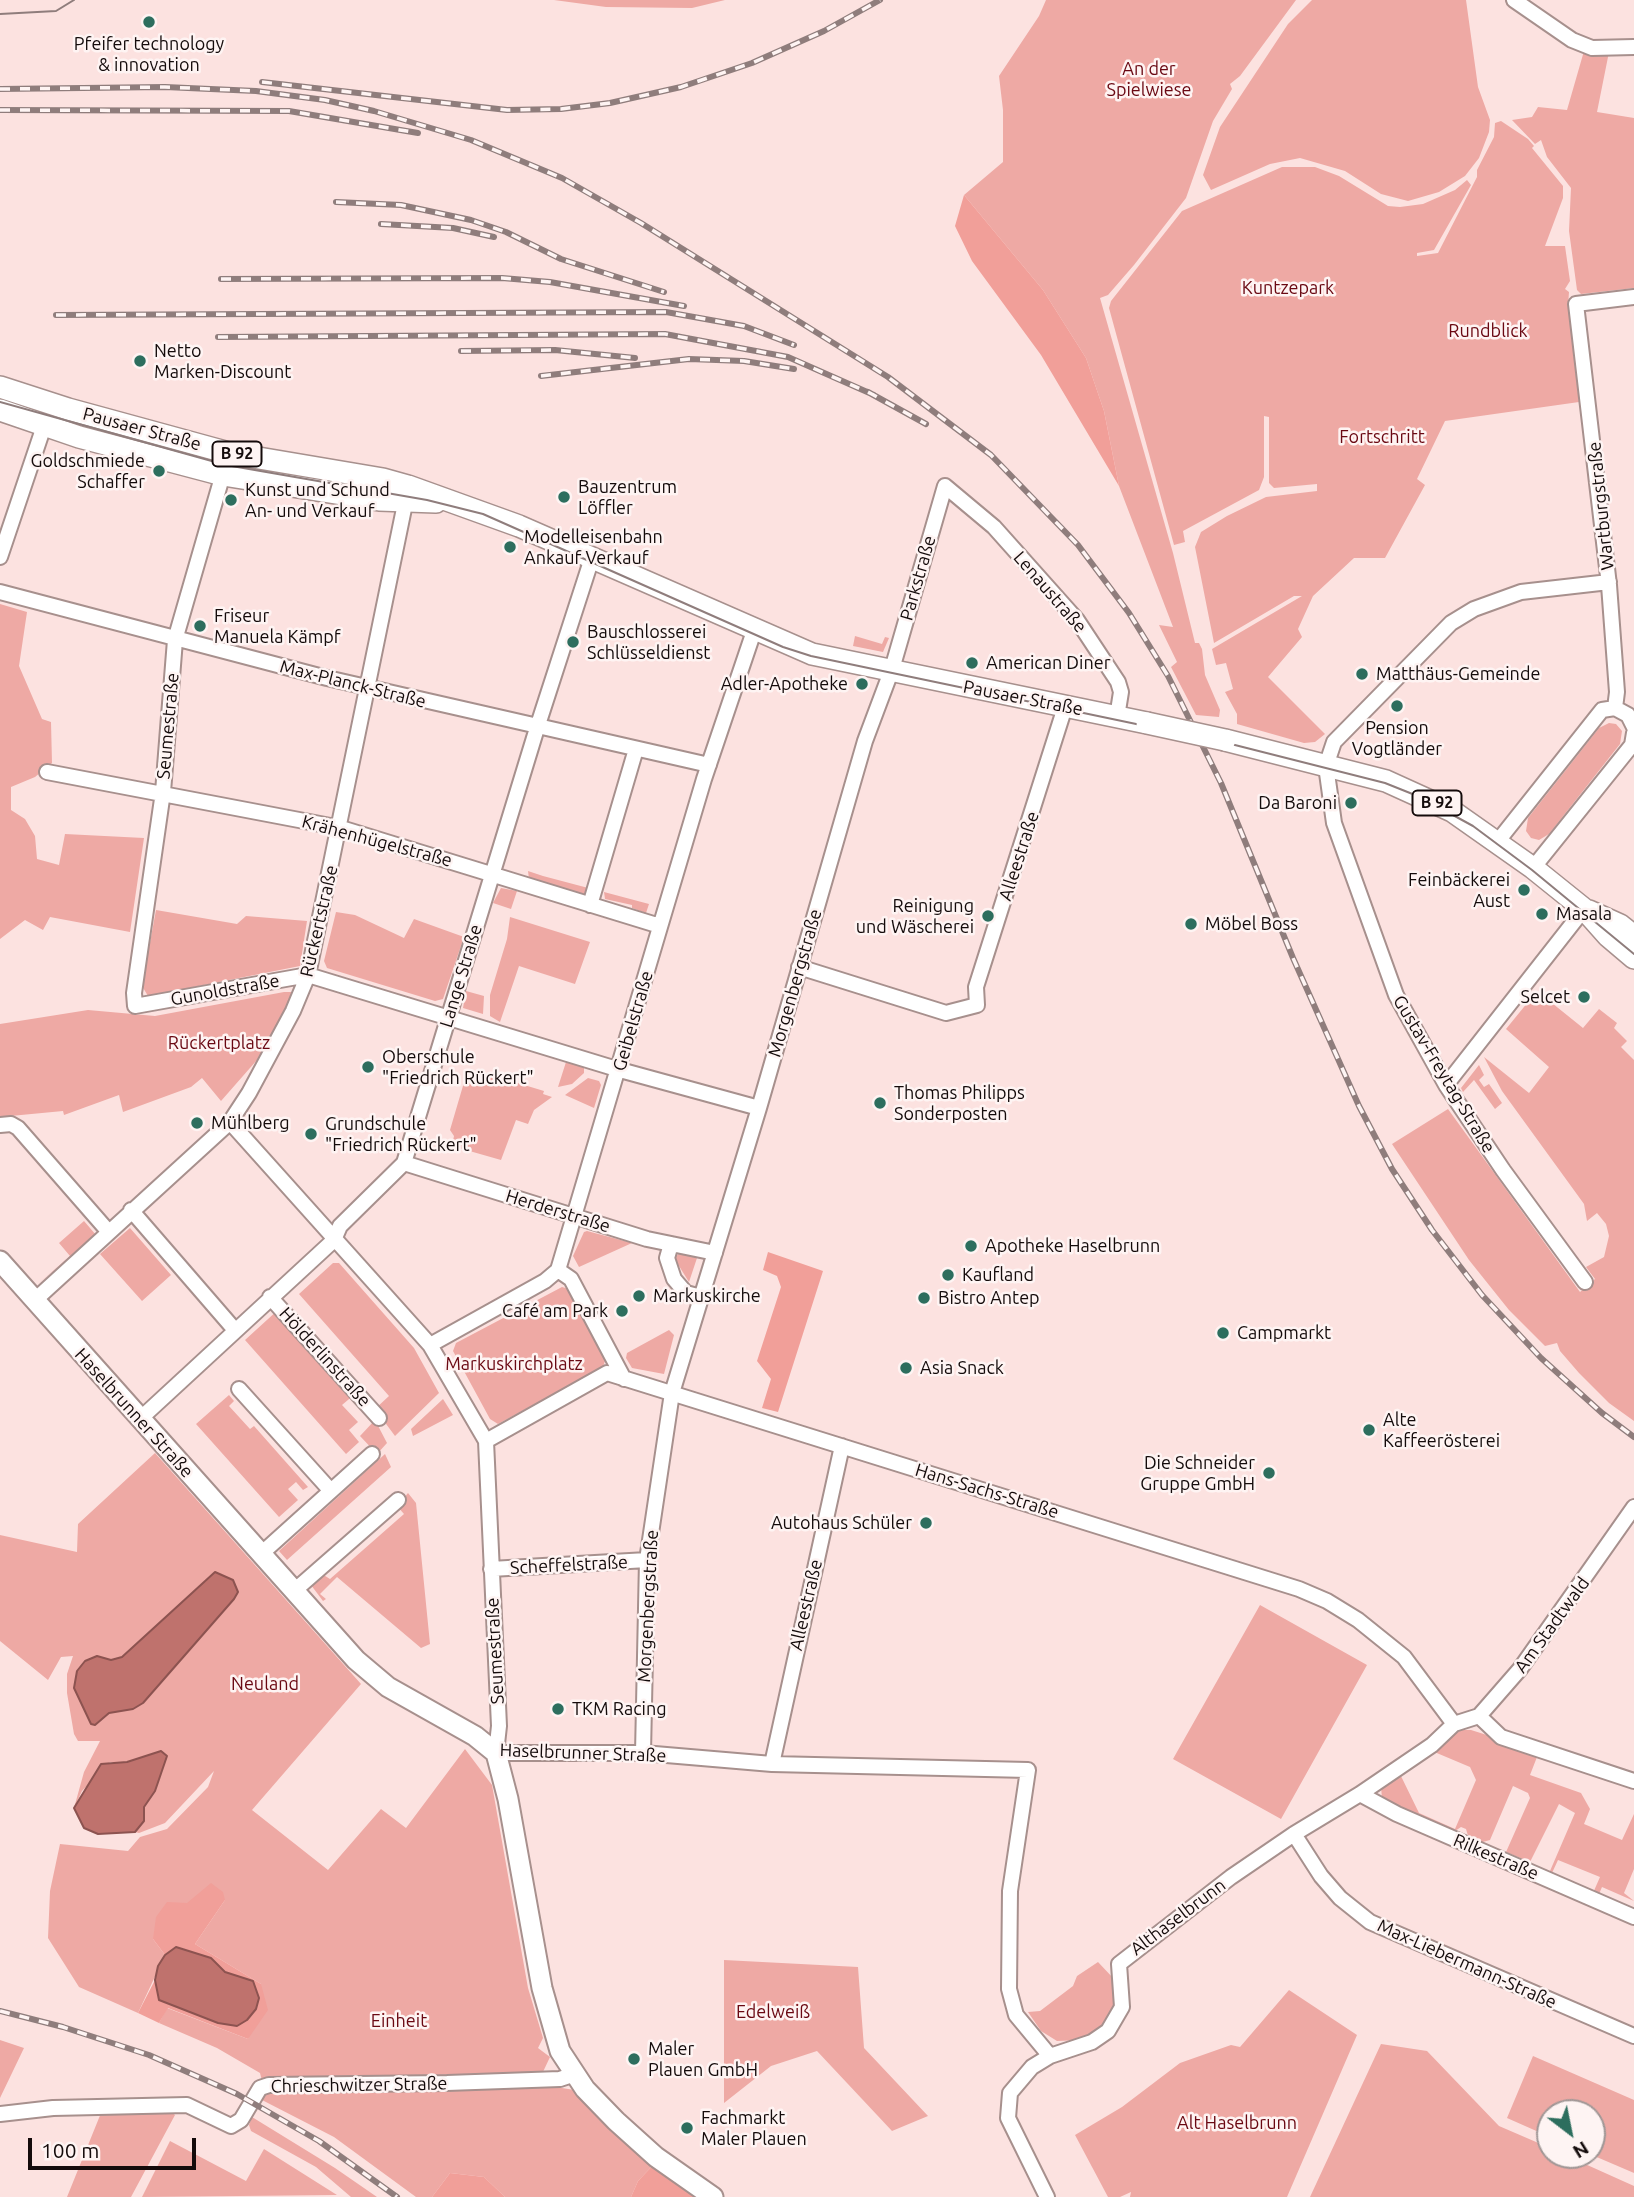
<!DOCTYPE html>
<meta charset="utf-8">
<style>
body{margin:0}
#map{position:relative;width:1634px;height:2197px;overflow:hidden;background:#fce2e0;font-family:Ubuntu,sans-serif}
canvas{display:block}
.north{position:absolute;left:1536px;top:2099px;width:70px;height:70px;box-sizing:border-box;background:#fef4f3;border:2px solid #a09796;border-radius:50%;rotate:148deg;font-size:19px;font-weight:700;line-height:28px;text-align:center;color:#140b0b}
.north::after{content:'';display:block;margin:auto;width:24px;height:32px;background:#2d6e5e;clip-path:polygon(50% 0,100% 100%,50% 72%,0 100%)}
.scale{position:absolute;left:28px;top:2138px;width:168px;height:32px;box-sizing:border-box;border:4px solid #140b0b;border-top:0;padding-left:9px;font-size:21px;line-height:24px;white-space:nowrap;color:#140b0b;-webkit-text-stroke:5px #fef4f3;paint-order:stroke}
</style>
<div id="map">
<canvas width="1634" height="2197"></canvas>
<div class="north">N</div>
<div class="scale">100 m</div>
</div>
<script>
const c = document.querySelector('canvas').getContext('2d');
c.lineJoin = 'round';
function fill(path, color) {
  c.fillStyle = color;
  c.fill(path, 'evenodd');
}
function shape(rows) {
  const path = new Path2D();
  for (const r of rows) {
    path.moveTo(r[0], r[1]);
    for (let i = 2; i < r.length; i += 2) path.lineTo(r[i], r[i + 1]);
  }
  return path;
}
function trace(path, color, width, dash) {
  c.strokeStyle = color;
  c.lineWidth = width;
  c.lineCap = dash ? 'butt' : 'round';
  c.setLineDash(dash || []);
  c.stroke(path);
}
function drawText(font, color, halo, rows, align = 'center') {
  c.font = font + ' Ubuntu,sans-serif';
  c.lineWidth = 5;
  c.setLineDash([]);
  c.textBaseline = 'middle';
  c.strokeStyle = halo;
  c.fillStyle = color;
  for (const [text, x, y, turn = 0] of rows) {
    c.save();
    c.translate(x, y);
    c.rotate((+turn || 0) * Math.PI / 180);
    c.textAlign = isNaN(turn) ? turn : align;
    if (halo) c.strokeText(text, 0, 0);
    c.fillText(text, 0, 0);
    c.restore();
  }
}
const green = shape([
 [554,0,725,0,692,8,606,7],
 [1046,0,1296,0,1240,76,1230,84,1232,89,1213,121,1186,198,1134,265,1108,295,1100,298,1173,553,1195,643,1199,643,1202,649,1205,675,1220,710,1219,717,1196,715,1171,667,1177,662,1159,625,1173,627,1119,486,1104,411,1086,358,1043,290,964,195,1003,162,1003,110,999,76,1039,16],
 [1312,0,1466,0,1478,87,1490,120,1489,132,1479,158,1465,176,1439,192,1408,201,1381,194,1345,171,1300,158,1270,164,1211,190,1203,175,1220,127,1288,24],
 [1584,51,1609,52,1597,112,1634,118,1634,288,1581,294,1577,290,1569,231,1571,188,1547,157,1541,140,1535,144,1512,120,1532,117,1538,107,1567,110],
 [1501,121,1528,139,1534,146,1532,148,1563,186,1563,198,1545,246,1565,246,1570,281,1565,289,1569,292,1568,306,1579,402,1445,421,1417,479,1425,485,1385,558,1354,558,1313,596,1298,629,1302,637,1268,677,1325,734,1315,742,1304,743,1237,724,1237,714,1225,692,1233,689,1226,663,1216,665,1212,649,1302,596,1294,596,1214,643,1195,547,1201,532,1227,516,1266,497,1317,491,1317,484,1274,488,1269,483,1269,417,1264,416,1264,477,1259,490,1183,531,1185,542,1174,545,1109,308,1111,301,1182,211,1282,167,1315,167,1339,176,1388,206,1400,207,1423,204,1455,190,1467,180,1471,185,1434,250,1417,253,1417,256,1438,253,1477,177,1477,170,1494,137,1495,123],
 [0,604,27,612,19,666,42,719,51,722,52,763,35,777,11,787,11,810,25,819,35,836,37,859,59,865,65,834,144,838,130,932,50,917,43,930,25,920,0,939],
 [855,636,882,644,885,637,889,638,883,652,853,646],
 [1609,723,1616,724,1622,731,1620,744,1549,834,1539,840,1531,838,1526,831,1528,818,1599,728],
 [528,871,543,876,592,889,587,895,529,879],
 [501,888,517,891,511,909,493,903],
 [604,892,649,904,646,913,632,908,632,905,605,899],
 [156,910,237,924,246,916,307,921,300,966,148,996,142,986],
 [336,912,355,915,404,938,414,919,464,937,443,999,435,1001,327,968,324,961],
 [510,917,590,942,575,984,519,966,500,1022,490,1016,490,995,507,939],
 [466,991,484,996,483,1014,463,1008],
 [1537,991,1583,1028,1599,1009,1617,1023,1614,1028,1627,1041,1621,1047,1634,1060,1634,1421,1609,1403,1579,1373,1560,1351,1557,1343,1545,1346,1509,1310,1469,1260,1392,1144,1448,1109,1580,1292,1595,1279,1586,1267,1604,1257,1609,1236,1606,1224,1597,1213,1587,1221,1584,1204,1502,1091,1484,1057,1529,1093,1549,1067,1506,1029],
 [284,992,291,992,292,1000,257,1060,221,1101,202,1078,191,1087,123,1112,119,1095,64,1115,63,1111,0,1117,0,1024,88,1010,155,1016],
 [566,1062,584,1067,584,1073,572,1084,558,1087],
 [1479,1065,1484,1075,1479,1080,1484,1087,1489,1084,1502,1103,1495,1109,1474,1080,1463,1092,1461,1088],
 [478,1071,544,1091,543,1094,552,1097,534,1110,528,1124,516,1120,501,1160,452,1146,454,1136,450,1130,465,1079],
 [588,1078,599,1081,601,1085,594,1108,565,1095],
 [84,1221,96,1235,38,1284,70,1256,59,1243],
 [130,1228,171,1275,142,1301,100,1254],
 [584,1232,587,1231,632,1243,579,1267,573,1256],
 [681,1252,697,1258,689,1282,674,1258],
 [333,1263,339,1263,414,1348,439,1393,395,1436,375,1409,389,1396,299,1294],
 [562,1287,569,1289,606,1358,603,1367,498,1424,490,1419,453,1351,456,1343],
 [279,1309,355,1394,342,1405,358,1422,349,1430,359,1442,346,1454,245,1340],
 [669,1330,674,1335,664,1374,632,1368,626,1358,627,1353],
 [229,1395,234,1401,229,1406,250,1429,254,1426,308,1487,303,1490,296,1482,288,1489,298,1500,279,1517,196,1424],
 [443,1399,453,1415,413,1436,411,1429],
 [375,1420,387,1443,377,1454,360,1436],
 [155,1453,361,1684,252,1810,328,1870,381,1809,406,1828,465,1749,492,1785,528,1988,543,2038,538,2048,550,2057,542,2074,549,2086,581,2091,656,2162,638,2181,631,2197,505,2197,484,2177,450,2173,432,2197,416,2197,334,2137,262,2100,265,2093,260,2073,217,2048,159,2023,167,2008,248,2039,261,1984,195,1944,225,1900,153,1939,165,1955,138,2013,79,1987,48,1938,50,1891,60,1844,128,1851,140,1837,167,1829,208,1787,214,1771,165,1823,139,1833,135,1832,144,1821,144,1807,155,1791,167,1756,161,1751,127,1762,110,1762,82,1791,74,1808,84,1772,100,1741,78,1741,74,1734,67,1693,67,1674,73,1656,61,1657,48,1680,0,1641,0,1535,77,1552,78,1524],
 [207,1579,233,1580,237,1592,143,1703,133,1708,109,1713,94,1725,97,1656,111,1660,122,1657,199,1589],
 [385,1454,391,1467,287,1560,279,1551],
 [408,1493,416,1503,430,1644,421,1648,337,1577,320,1594,326,1599,323,1601,311,1585,322,1574,330,1579,404,1514,397,1506],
 [1260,1605,1367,1665,1281,1819,1173,1759],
 [1461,1730,1471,1730,1490,1736,1613,1780,1613,1783,1537,1757,1530,1775,1581,1793,1590,1809,1584,1824,1622,1840,1634,1814,1634,1869,1624,1893,1634,1901,1602,1887,1599,1894,1593,1893,1600,1877,1558,1860,1552,1873,1550,1871,1575,1813,1559,1804,1530,1862,1506,1852,1530,1798,1528,1793,1513,1786,1490,1840,1479,1843,1469,1839,1466,1829,1461,1827,1452,1833,1382,1799,1381,1786,1399,1772,1419,1813,1455,1829,1476,1780,1470,1767,1432,1751],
 [724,1960,858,1967,864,2048,928,2116,892,2131,817,2051,771,2066,724,2103],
 [1098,1962,1114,1979,1117,2011,1101,2030,1081,2040,1057,2041,1041,2031,1028,2012,1040,2011,1073,1986,1077,1976],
 [1289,1990,1357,2035,1287,2197,1130,2197,1131,2192,1120,2197,1108,2197,1075,2135,1122,2107,1180,2063,1231,2045,1240,2047],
 [0,2040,24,2048,0,2098],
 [1381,2044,1427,2051,1499,2126,1550,2148,1550,2155,1565,2155,1634,2186,1634,2197,1310,2197],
 [1533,2056,1634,2100,1634,2173,1592,2155,1592,2113,1550,2113,1550,2137,1507,2118],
 [172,2112,175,2115,131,2197,67,2197,101,2113],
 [252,2117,335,2168,377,2197,351,2197,316,2167,251,2131,249,2125],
 [170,2141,246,2181,264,2149,337,2195,142,2197]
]);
const forest = shape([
 [964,195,1043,290,1086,358,1104,411,1119,486,1041,355,972,261,955,226],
 [768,1252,823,1271,778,1412,762,1408,771,1379,757,1361,781,1287,777,1276,763,1270],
 [211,1883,223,1892,225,1900,195,1944,261,1984,268,2010,248,2039,168,2008,159,2023,138,2013,155,1980,159,2000,253,1981,225,1972,211,1958,176,1947,165,1955,153,1939,156,1917,167,1902,187,1903],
 [656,2162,705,2197,631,2197,638,2181],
 [450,2173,484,2177,505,2197,432,2197]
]);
const water = shape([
 [215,1572,233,1580,238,1592,234,1599,143,1703,133,1709,109,1713,95,1725,91,1724,74,1688,77,1671,85,1661,97,1656,111,1660,122,1657,215,1572],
 [161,1751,167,1756,155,1791,144,1807,144,1821,135,1832,98,1834,84,1828,74,1808,101,1764,127,1762,161,1751],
 [176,1947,211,1958,225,1972,253,1981,259,1998,256,2009,247,2020,237,2026,218,2023,159,2000,155,1980,158,1966,165,1955,176,1947]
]);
const street = shape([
 [1514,0,1572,40,1592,48,1634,47],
 [225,467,175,640,163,792,134,993,135,1006,308,975,620,1070,759,1108],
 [0,557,44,426],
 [0,592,327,678,709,765],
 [1615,708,1617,692,1609,585,1576,304,1634,297],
 [47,772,341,828,660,926],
 [1498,841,1602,710,1615,708,1628,715,1634,727],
 [1533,868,1632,745,1634,733],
 [590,905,636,749],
 [799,967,946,1013,977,1005,976,987,1065,707],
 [1446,1085,1584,909],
 [230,1122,430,1345,486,1441,499,1726,496,1753,643,1753,772,1764,1028,1770,1010,1891,1009,1989,1016,2015,1050,2056],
 [0,1125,11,1124,18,1128,108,1231],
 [404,1163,647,1239,715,1253],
 [131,1210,234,1329],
 [671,1244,667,1258,674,1279,686,1293,701,1297],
 [558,1270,571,1279,624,1379],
 [1585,1282,1503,1170,1446,1085,1396,995,1334,823,1326,766,1334,742,1451,623,1474,609,1521,592,1609,582],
 [270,1297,379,1418],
 [35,1300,230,1122,249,1093,293,1011,308,975,407,494],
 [430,1345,545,1281,558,1270,704,779,754,631],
 [239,1389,331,1491],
 [140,1419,334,1240,340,1226,404,1163,537,728,592,558],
 [486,1441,607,1373,1299,1589,1327,1601,1358,1620,1404,1657,1454,1724],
 [261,1554,372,1454],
 [491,1569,647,1560],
 [294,1591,398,1500],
 [1479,1716,1501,1737,1634,1781],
 [643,1753,647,1560,672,1393,759,1108,865,741,892,669,945,486,994,527,1077,620,1118,682,1121,692,1117,717],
 [772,1764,842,1446],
 [1360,1794,1397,1814,1634,1917],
 [1294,1834,1321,1876,1340,1898,1370,1922,1634,2036],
 [0,2114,53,2108,187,2105,231,2126,241,2120,260,2088,269,2085,447,2083,560,2079,575,2074],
 [1047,2197,1008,2118,1010,2093,1032,2067,1050,2056,1092,2042,1108,2031,1122,2007,1119,1964,1231,1877,1294,1834,1360,1794,1432,1745,1454,1724,1479,1716,1520,1669,1634,1507]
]);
const secondary = shape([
 [0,1261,356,1660,388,1687,475,1736,496,1753,508,1799,542,1988,560,2051,585,2089,616,2121,656,2157,713,2197]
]);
const primary = shape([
 [0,387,68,409,229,453,383,479,408,486,519,526,812,654,1147,723],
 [0,410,79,437,223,475,379,500,436,502],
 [1225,740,1386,781,1452,811,1533,868,1584,909,1608,936,1634,958],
 [1589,911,1620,925,1634,936]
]);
const tram = shape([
 [0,14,56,11,74,0],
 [0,402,226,465,427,500,483,514,783,647,811,656,1227,743,1385,783,1420,797,1473,826,1532,870,1634,954]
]);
const rail = shape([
 [262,82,507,110,561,109,610,103,681,87,752,63,824,31,880,0],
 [0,89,165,87,256,91,325,100,374,111,471,140,562,178,641,223,888,377,991,455,1078,545,1129,613,1168,676,1221,783,1293,958,1359,1106,1392,1169,1432,1230,1482,1295,1541,1358,1602,1413,1634,1437],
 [0,110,289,111,418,133],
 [336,202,401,205,471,220,506,232,561,259,664,292],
 [381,224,453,228,494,237],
 [221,279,502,278,550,282,684,306],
 [56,315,666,312,744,326,794,345],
 [218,337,665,334,788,357,874,395],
 [461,351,555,350,635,358],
 [541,376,689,359,744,361,794,369],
 [868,392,926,424],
 [0,2011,63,2027,149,2055,237,2094,319,2141,397,2197]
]);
const primaryBridge = shape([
 [1147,723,1225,740]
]);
const markers = [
 [149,22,7,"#2d6e5e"],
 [140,361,7,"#2d6e5e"],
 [159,471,7,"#2d6e5e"],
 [564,497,7,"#2d6e5e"],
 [231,500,7,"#2d6e5e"],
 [510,547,7,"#2d6e5e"],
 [200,626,7,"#2d6e5e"],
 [573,642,7,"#2d6e5e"],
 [972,663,7,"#2d6e5e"],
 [1362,674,7,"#2d6e5e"],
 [862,684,7,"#2d6e5e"],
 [1397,706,7,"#2d6e5e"],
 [1351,803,7,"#2d6e5e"],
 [1524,890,7,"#2d6e5e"],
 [1542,914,7,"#2d6e5e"],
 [988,916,7,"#2d6e5e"],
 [1191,924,7,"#2d6e5e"],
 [1584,997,7,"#2d6e5e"],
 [368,1067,7,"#2d6e5e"],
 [880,1103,7,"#2d6e5e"],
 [197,1123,7,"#2d6e5e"],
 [311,1134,7,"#2d6e5e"],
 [971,1246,7,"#2d6e5e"],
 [948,1275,7,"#2d6e5e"],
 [639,1296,7,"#2d6e5e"],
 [924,1298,7,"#2d6e5e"],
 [622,1311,7,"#2d6e5e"],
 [1223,1333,7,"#2d6e5e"],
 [906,1368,7,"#2d6e5e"],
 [1369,1430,7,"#2d6e5e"],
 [1269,1473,7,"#2d6e5e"],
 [926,1523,7,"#2d6e5e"],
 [558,1709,7,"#2d6e5e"],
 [634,2059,7,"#2d6e5e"],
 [687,2128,7,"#2d6e5e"]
];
const shields = [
 [237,454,49],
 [1437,803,49]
];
const shieldNames = [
 ["B 92",237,454],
 ["B 92",1437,803]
];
const poiNames = [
 ["Pfeifer technology",149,44,"center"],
 ["& innovation",149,65,"center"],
 ["Netto",154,351],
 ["Marken-Discount",154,372],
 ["Goldschmiede",145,461,"right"],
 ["Schaffer",145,482,"right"],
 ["Bauzentrum",578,487],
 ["Löffler",578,508],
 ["Kunst und Schund",245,490],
 ["An- und Verkauf",245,511],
 ["Modelleisenbahn",524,537],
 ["Ankauf Verkauf",524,558],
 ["Friseur",214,616],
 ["Manuela Kämpf",214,637],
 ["Bauschlosserei",587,632],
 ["Schlüsseldienst",587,653],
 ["American Diner",986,663],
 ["Matthäus-Gemeinde",1376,674],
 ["Adler-Apotheke",848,684,"right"],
 ["Pension",1397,728,"center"],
 ["Vogtländer",1397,749,"center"],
 ["Da Baroni",1337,803,"right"],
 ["Feinbäckerei",1510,880,"right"],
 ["Aust",1510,901,"right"],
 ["Reinigung",974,906,"right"],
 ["und Wäscherei",974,927,"right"],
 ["Masala",1556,914],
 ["Möbel Boss",1205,924],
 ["Selcet",1570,997,"right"],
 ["Oberschule",382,1057],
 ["\"Friedrich Rückert\"",382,1078],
 ["Thomas Philipps",894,1093],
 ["Sonderposten",894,1114],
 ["Mühlberg",211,1123],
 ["Grundschule",325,1124],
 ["\"Friedrich Rückert\"",325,1145],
 ["Apotheke Haselbrunn",985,1246],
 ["Kaufland",962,1275],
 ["Markuskirche",653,1296],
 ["Bistro Antep",938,1298],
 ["Café am Park",608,1311,"right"],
 ["Campmarkt",1237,1333],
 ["Asia Snack",920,1368],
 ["Alte",1383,1420],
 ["Kaffeerösterei",1383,1441],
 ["Die Schneider",1255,1463,"right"],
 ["Gruppe GmbH",1255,1484,"right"],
 ["Autohaus Schüler",912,1523,"right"],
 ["TKM Racing",572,1709],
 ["Maler",648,2049],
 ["Plauen GmbH",648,2070],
 ["Fachmarkt",701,2118],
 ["Maler Plauen",701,2139]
];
const parkNames = [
 ["An der",1149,69],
 ["Spielwiese",1149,90],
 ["Kuntzepark",1288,288],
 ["Rundblick",1488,331],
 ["Fortschritt",1382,437],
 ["Rückertplatz",219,1043],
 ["Markuskirchplatz",514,1364],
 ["Neuland",265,1684],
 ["Edelweiß",773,2012],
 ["Einheit",399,2021],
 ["Alt Haselbrunn",1237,2123]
];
const streetNames = [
 ["Pausaer Straße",142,429,15],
 ["Wartburgstraße",1601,506,-96],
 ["Parkstraße",918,578,-74],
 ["Lenaustraße",1050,592,49],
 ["Max-Planck-Straße",353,684,14],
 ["Pausaer Straße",1023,698,11],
 ["Seumestraße",168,726,-85],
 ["Krähenhügelstraße",377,841,15],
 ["Alleestraße",1019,856,-72],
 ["Rückertstraße",319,921,-77],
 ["Lange Straße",461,976,-73],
 ["Morgenbergstraße",795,983,-74],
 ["Gunoldstraße",225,990,-10],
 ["Geibelstraße",633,1021,-74],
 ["Gustav-Freytag-Straße",1444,1074,59],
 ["Herderstraße",558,1211,17],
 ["Hölderlinstraße",325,1357,48],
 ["Haselbrunner Straße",134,1413,48],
 ["Hans-Sachs-Straße",987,1491,17],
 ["Scheffelstraße",569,1565,-3],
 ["Alleestraße",806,1605,-77],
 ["Morgenbergstraße",648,1606,-87],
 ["Am Stadtwald",1552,1625,-54],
 ["Seumestraße",495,1651,-93],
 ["Haselbrunner Straße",583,1753,2],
 ["Rilkestraße",1496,1857,23],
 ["Althaselbrunn",1178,1917,-37],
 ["Max-Liebermann-Straße",1467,1964,24],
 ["Chrieschwitzer Straße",359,2085,-1]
];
fill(green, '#eea9a4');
fill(forest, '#f19f99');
fill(water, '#bf726d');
trace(water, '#8c5350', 2);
trace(street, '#a7908d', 18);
trace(secondary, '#a7908d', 23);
trace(primary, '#a7908d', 24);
trace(street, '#fff', 14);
trace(secondary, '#fff', 19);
trace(primary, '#fff', 21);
trace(tram, '#8f7d7c', 2);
trace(rail, '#8f7d7c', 6);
trace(rail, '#fef4f3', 3.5, [10]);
trace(primaryBridge, '#a7908d', 24, []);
trace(primaryBridge, '#fff', 21);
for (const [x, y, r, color] of markers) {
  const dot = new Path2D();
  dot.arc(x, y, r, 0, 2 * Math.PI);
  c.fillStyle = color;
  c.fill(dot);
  trace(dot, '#fef4f3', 2.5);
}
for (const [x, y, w] of shields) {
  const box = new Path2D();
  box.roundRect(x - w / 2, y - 12.5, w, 25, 5);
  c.fillStyle = '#fef4f3';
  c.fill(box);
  trace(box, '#140b0b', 2);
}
drawText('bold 16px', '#140b0b', null, shieldNames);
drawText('18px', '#140b0b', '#fef4f3', poiNames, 'left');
drawText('18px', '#6a0812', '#fef4f3', parkNames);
drawText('18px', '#140b0b', '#fef4f3', streetNames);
</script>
